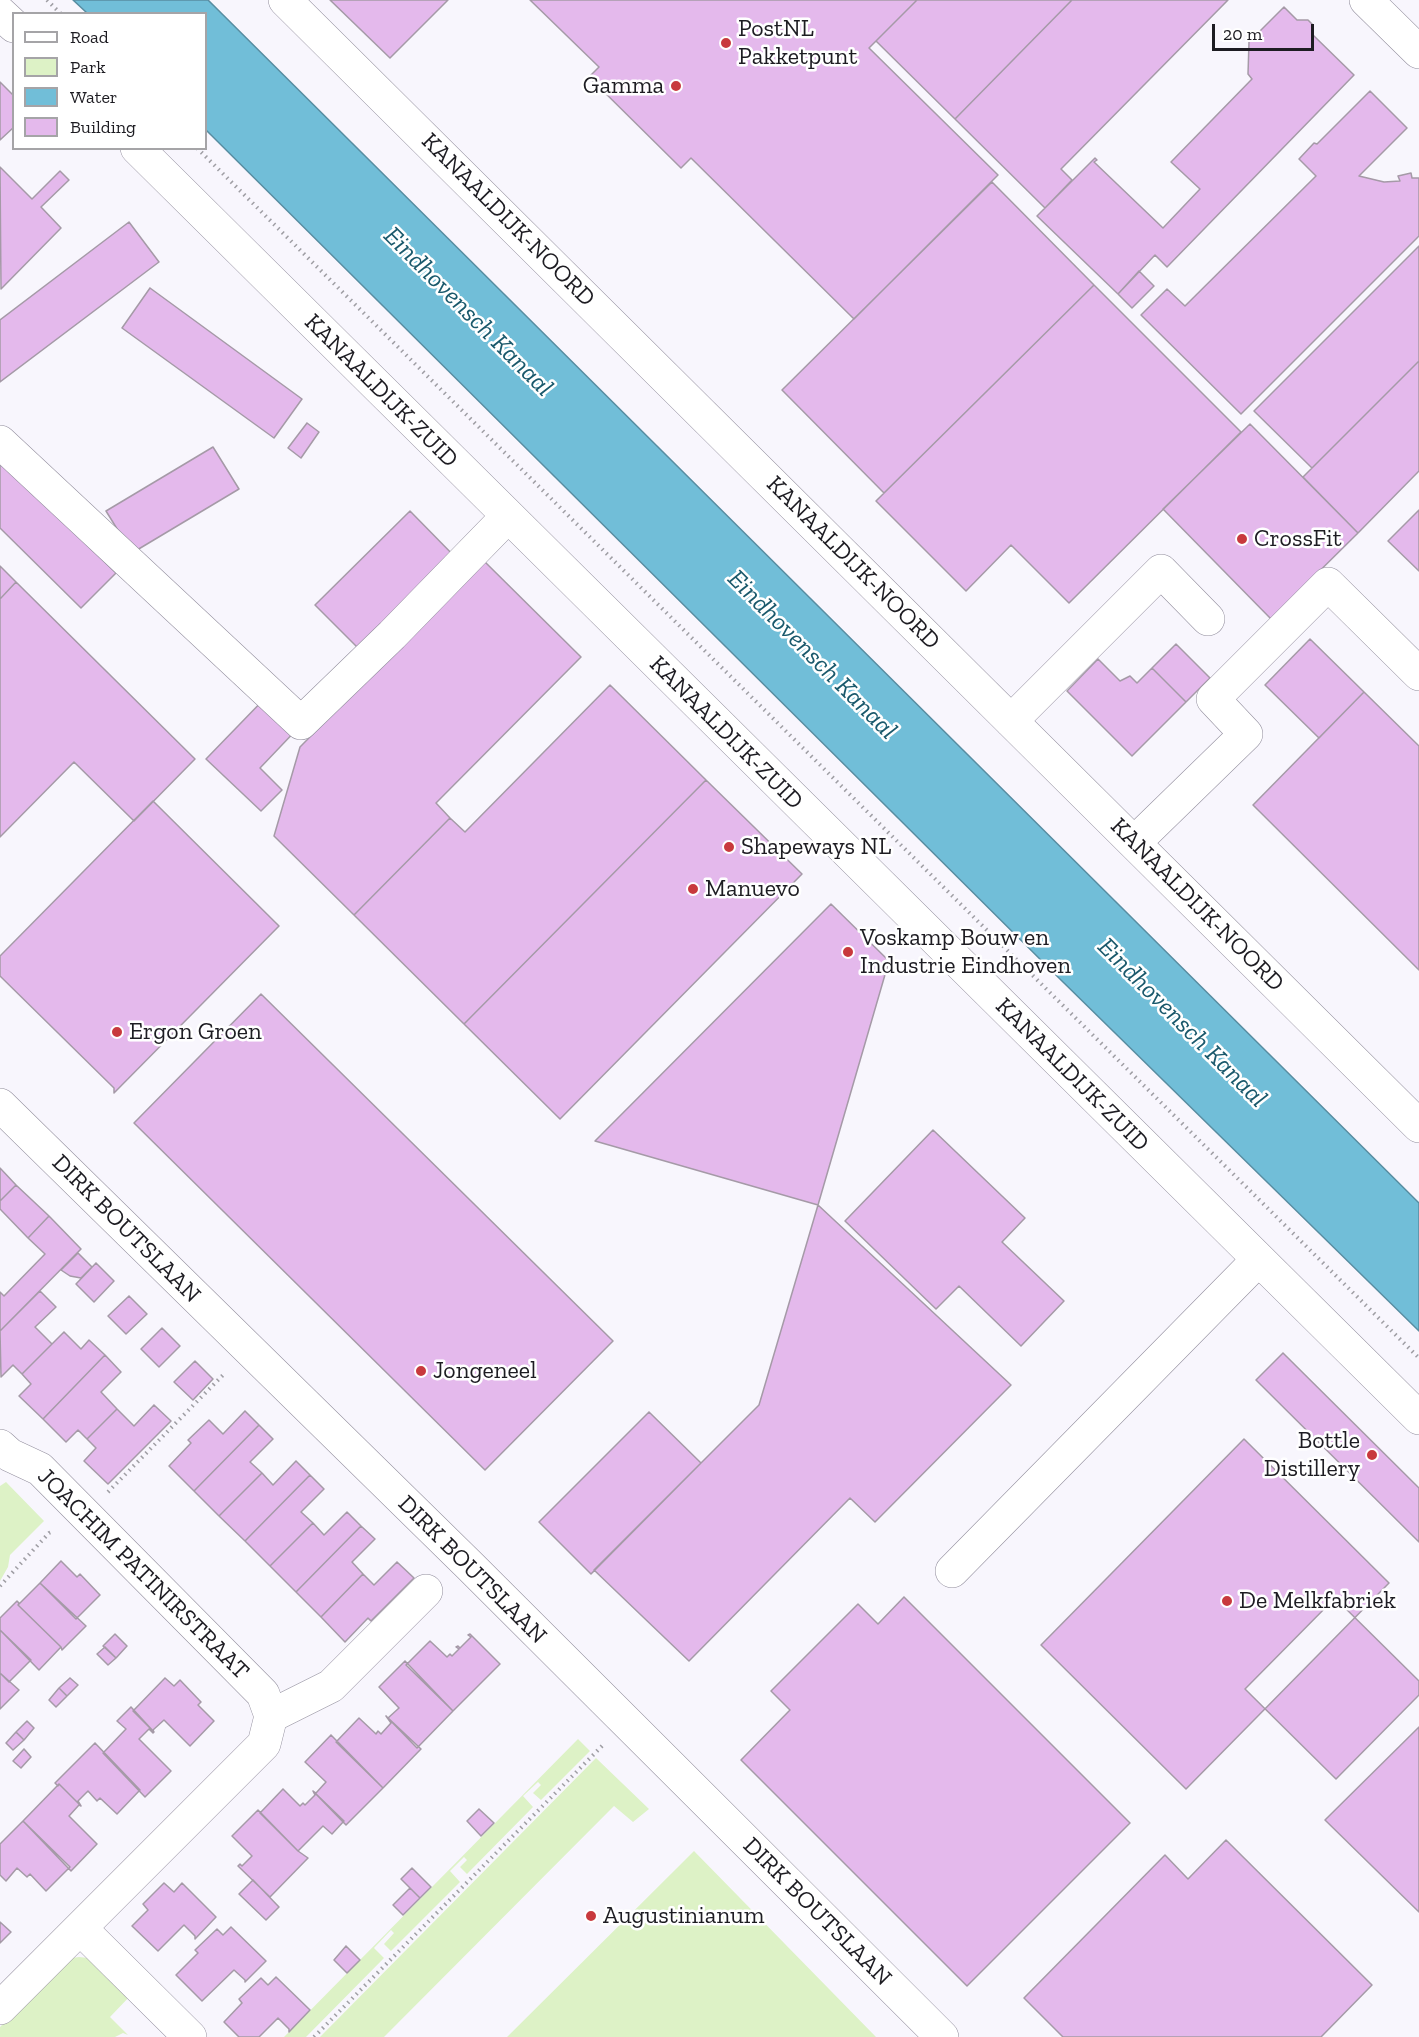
<!DOCTYPE html>
<style>
body{margin:0}
#map{position:relative;width:1419px;height:2037px;overflow:hidden;background:#f8f6fd;font-family:"Zilla Slab",serif}
canvas{display:block}
.legend{position:absolute;left:12px;top:12px;width:195px;height:138px;box-sizing:border-box;background:#fff;border:2px solid #a5a4a7;margin:0;padding:8px 10px;list-style:none;font-size:18px;color:#1d1c22}
.legend li{display:flex;align-items:center;gap:12px;height:30px}
.legend b{width:30px;border:2px solid #a5a4a7}
.scale{position:absolute;left:1212px;top:24px;width:102px;height:27px;box-sizing:border-box;border:3px solid #1d1c22;border-top:0;padding-left:8px;font-size:18px;line-height:21px;white-space:nowrap;color:#1d1c22;-webkit-text-stroke:4px #fff;paint-order:stroke}
</style>
<div id="map">
<canvas width="1419" height="2037"></canvas>
<ul class="legend">
<li><b style="height:8px;background:#fff"></b>Road</li>
<li><b style="height:16px;background:#ddf2c6"></b>Park</li>
<li><b style="height:16px;background:#71bed8"></b>Water</li>
<li><b style="height:16px;background:#e4b9ec"></b>Building</li>
</ul>
<div class="scale">20 m</div>
</div>
<script>
const c = document.querySelector('canvas').getContext('2d');
c.lineJoin = 'round';
function fill(path, color) {
  c.fillStyle = color;
  c.fill(path, 'evenodd');
}
function shape(rows) {
  const path = new Path2D();
  for (const r of rows) {
    path.moveTo(r[0], r[1]);
    for (let i = 2; i < r.length; i += 2) path.lineTo(r[i], r[i + 1]);
  }
  return path;
}
function trace(path, color, width, dash) {
  c.strokeStyle = color;
  c.lineWidth = width;
  c.lineCap = dash ? 'butt' : 'round';
  c.setLineDash(dash || []);
  c.stroke(path);
}
function drawText(font, color, halo, rows, align = 'center') {
  c.font = font + ' "Zilla Slab",serif';
  c.lineWidth = 5;
  c.setLineDash([]);
  c.textBaseline = 'middle';
  c.strokeStyle = halo;
  c.fillStyle = color;
  for (const [text, x, y, turn = 0] of rows) {
    c.save();
    c.translate(x, y);
    c.rotate((+turn || 0) * Math.PI / 180);
    c.textAlign = isNaN(turn) ? turn : align;
    if (halo) c.strokeText(text, 0, 0);
    c.fillText(text, 0, 0);
    c.restore();
  }
}
const green = shape([
 [6,1482,44,1521,10,1555,8,1567,0,1581,0,1486],
 [578,1739,590,1751,541,1800,533,1793,541,1785,538,1782,523,1796,533,1807,467,1874,460,1867,467,1860,464,1857,450,1871,460,1882,391,1951,384,1944,394,1933,391,1930,374,1948,384,1958,306,2037,284,2037],
 [596,1758,649,1809,633,1822,614,1806,384,2037,320,2037],
 [694,1851,876,2037,507,2037,677,1868],
 [79,1957,88,1958,132,1994,110,2017,128,2035,123,2033,115,2037,0,2037,0,2027,61,1965,72,1958]
]);
const water = shape([
 [73,0,208,0,1419,1203,1419,1331,1063,982,206,130,206,14,87,13,73,0]
]);
const building = shape([
 [330,0,448,0,390,58,330,0],
 [530,0,917,0,869,48,998,175,854,319,691,158,681,168,589,77,599,67,530,0],
 [917,0,1072,0,955,119,876,41,917,0],
 [1072,0,1228,0,1061,169,1072,180,1045,208,955,119,1072,0],
 [1284,7,1297,20,1308,20,1313,25,1313,35,1354,75,1167,267,1155,255,1118,294,1037,216,1095,158,1097,160,1094,162,1163,228,1200,189,1171,162,1252,79,1248,74,1249,42,1284,7],
 [0,82,14,96,14,127,0,140,0,82],
 [1370,91,1407,128,1359,176,1384,182,1400,181,1398,176,1411,173,1412,178,1419,178,1419,236,1241,414,1141,315,1167,289,1185,306,1316,176,1299,159,1314,143,1317,144,1370,91],
 [0,167,32,199,60,171,69,180,41,207,61,228,1,289,0,167],
 [992,182,1094,285,884,493,782,390,992,182],
 [129,222,159,262,0,382,0,320,129,222],
 [1419,246,1419,361,1312,468,1254,411,1419,246],
 [1139,271,1154,286,1132,308,1118,294,1139,271],
 [1094,285,1241,432,1069,603,1011,545,966,591,876,501,1094,285],
 [150,288,302,399,274,438,122,328,150,288],
 [1419,361,1419,471,1358,533,1303,477,1419,361],
 [307,423,319,432,301,458,288,448,307,423],
 [1250,424,1358,533,1271,619,1163,509,1250,424],
 [213,447,239,489,132,553,106,511,213,447],
 [0,460,116,573,81,608,0,528,0,460],
 [1419,510,1419,571,1388,541,1419,510],
 [410,511,461,563,367,657,315,605,410,511],
 [484,561,581,657,436,803,450,818,354,915,274,836,300,747,484,561],
 [0,566,16,582,0,599,0,566],
 [16,582,195,759,134,821,74,762,0,837,0,599,16,582],
 [1310,639,1364,692,1319,738,1265,685,1310,639],
 [1176,644,1210,678,1186,702,1152,668,1176,644],
 [1098,659,1120,681,1130,676,1137,683,1152,668,1186,702,1132,756,1067,691,1098,659],
 [610,685,706,780,464,1024,354,915,450,818,465,832,610,685],
 [1364,692,1419,746,1419,970,1253,805,1364,692],
 [269,694,301,725,260,768,282,790,261,811,206,759,269,694],
 [706,780,802,874,560,1119,464,1024,706,780],
 [153,801,279,926,114,1093,114,1088,0,976,0,956,153,801],
 [831,904,889,961,818,1205,595,1141,831,904],
 [261,994,613,1341,485,1470,134,1123,261,994],
 [933,1130,1025,1218,1002,1242,1064,1301,1021,1346,959,1286,936,1309,845,1221,933,1130],
 [0,1168,16,1185,0,1201,0,1168],
 [16,1185,49,1216,28,1238,0,1209,0,1201,16,1185],
 [818,1205,1011,1385,875,1522,850,1498,689,1661,594,1570,759,1405,818,1205],
 [49,1216,81,1249,0,1331,0,1292,4,1296,45,1254,28,1238,49,1216],
 [78,1253,92,1267,81,1278,70,1276,61,1270,78,1253],
 [96,1263,114,1281,94,1302,76,1284,96,1263],
 [40,1291,56,1307,35,1327,52,1344,22,1374,13,1365,1,1377,0,1331,40,1291],
 [129,1296,147,1314,126,1334,108,1316,129,1296],
 [162,1328,180,1346,159,1367,141,1349,162,1328],
 [64,1332,81,1349,89,1340,105,1355,43,1419,19,1396,31,1384,22,1374,64,1332],
 [1283,1353,1419,1488,1419,1542,1256,1380,1283,1353],
 [105,1355,121,1372,101,1392,117,1409,87,1439,78,1430,66,1442,43,1419,105,1355],
 [195,1361,213,1379,193,1400,174,1382,195,1361],
 [154,1405,171,1421,108,1484,84,1461,96,1448,87,1439,117,1409,134,1426,154,1405],
 [245,1411,259,1425,194,1491,169,1466,191,1443,188,1440,209,1420,223,1434,245,1411],
 [649,1412,701,1463,591,1574,539,1522,649,1412],
 [259,1425,273,1439,250,1462,262,1473,219,1516,194,1491,259,1425],
 [1244,1439,1389,1583,1186,1789,1041,1645,1244,1439],
 [296,1461,310,1475,245,1541,219,1516,262,1473,273,1485,296,1461],
 [310,1475,324,1489,301,1512,313,1523,270,1566,245,1541,310,1475],
 [347,1512,361,1526,296,1592,270,1566,313,1523,324,1535,347,1512],
 [361,1526,375,1539,352,1562,363,1574,321,1617,296,1592,361,1526],
 [61,1561,77,1577,80,1574,100,1595,76,1619,40,1583,61,1561],
 [397,1562,414,1578,371,1621,368,1618,345,1642,321,1617,363,1574,374,1585,397,1562],
 [40,1583,86,1626,62,1650,61,1647,18,1605,40,1583],
 [904,1597,1130,1823,967,1986,741,1760,790,1710,771,1691,858,1604,878,1624,904,1597],
 [1335,1598,1419,1681,1419,1695,1336,1779,1245,1689,1335,1598],
 [17,1601,19,1603,18,1605,61,1647,39,1670,0,1630,0,1618,17,1601],
 [0,1630,31,1660,9,1682,0,1673,0,1630],
 [115,1634,127,1646,116,1658,103,1646,115,1634],
 [470,1634,500,1664,453,1711,406,1665,430,1641,447,1657,450,1654,452,1656,459,1649,456,1647,458,1646,460,1648,471,1637,468,1635,470,1634],
 [105,1647,116,1658,108,1665,97,1654,105,1647],
 [405,1661,453,1711,417,1748,386,1716,388,1718,399,1708,379,1687,405,1661],
 [0,1673,19,1690,0,1709,0,1673],
 [70,1678,78,1685,67,1696,59,1688,70,1678],
 [165,1678,174,1686,180,1680,201,1702,198,1705,214,1721,190,1746,164,1720,153,1730,154,1732,133,1711,165,1678],
 [59,1688,67,1696,56,1707,49,1700,59,1688],
 [131,1707,154,1732,153,1733,149,1729,139,1739,171,1771,145,1797,103,1753,126,1729,117,1721,131,1707],
 [386,1716,421,1749,383,1788,336,1742,359,1718,376,1734,378,1731,381,1734,391,1723,386,1716],
 [27,1721,34,1728,24,1740,16,1732,27,1721],
 [1419,1727,1419,1912,1325,1820,1419,1727],
 [16,1732,24,1740,13,1750,6,1743,16,1732],
 [331,1735,383,1788,346,1825,313,1791,316,1793,326,1782,305,1762,331,1735],
 [95,1743,140,1790,117,1814,100,1798,97,1801,88,1791,78,1801,81,1806,59,1784,58,1786,55,1783,95,1743],
 [24,1749,31,1757,21,1768,13,1761,24,1749],
 [59,1784,81,1806,79,1805,69,1816,97,1844,71,1871,23,1821,59,1784],
 [283,1789,300,1806,303,1803,305,1805,315,1795,313,1791,344,1821,332,1834,323,1826,298,1851,260,1813,283,1789],
 [479,1809,494,1823,481,1836,467,1821,479,1809],
 [258,1810,298,1851,308,1858,270,1897,238,1866,240,1864,242,1866,252,1856,232,1836,258,1810],
 [23,1821,70,1867,46,1891,30,1874,27,1877,17,1868,6,1881,0,1875,0,1844,23,1821],
 [1226,1840,1372,1985,1321,2037,1063,2037,1024,1998,1165,1855,1188,1879,1226,1840],
 [412,1868,431,1887,420,1898,401,1879,412,1868],
 [253,1880,279,1907,266,1920,239,1894,253,1880],
 [164,1883,174,1892,182,1883,216,1917,195,1939,195,1936,184,1925,158,1951,132,1926,148,1910,143,1904,164,1883],
 [410,1888,420,1898,403,1915,393,1905,410,1888],
 [0,1922,11,1932,0,1943,0,1922],
 [231,1927,266,1961,245,1982,245,1980,234,1970,202,2001,176,1975,198,1953,195,1950,217,1929,223,1935,231,1927],
 [346,1946,360,1960,347,1973,334,1960,346,1946],
 [276,1977,310,2010,289,2032,289,2029,278,2018,259,2037,239,2037,224,2022,242,2003,239,1999,261,1978,268,1985,276,1977]
]);
const path = shape([
 [47,0,61,14],
 [197,148,1419,1358],
 [108,1492,225,1373],
 [0,1586,49,1533,54,1531],
 [314,2037,603,1745]
]);
const minor = shape([
 [285,0,1419,1126],
 [1366,0,1419,52],
 [0,13,14,26],
 [137,148,1419,1418],
 [0,442,301,723,392,635,507,517],
 [1011,721,1161,571,1208,619],
 [1134,843,1246,734,1213,699,1328,584,1419,674],
 [0,1105,470,1566,942,2037],
 [0,1446,10,1455,40,1469,263,1694,271,1716],
 [952,1571,1258,1260],
 [80,1928,190,2037],
 [0,2008,264,1744,271,1716,331,1686,426,1591]
]);
const markers = [
 [726,43,6,"#c8393d"],
 [676,86,6,"#c8393d"],
 [1242,539,6,"#c8393d"],
 [729,847,6,"#c8393d"],
 [693,889,6,"#c8393d"],
 [848,952,6,"#c8393d"],
 [117,1032,6,"#c8393d"],
 [421,1371,6,"#c8393d"],
 [1372,1455,6,"#c8393d"],
 [1227,1601,6,"#c8393d"],
 [591,1916,6,"#c8393d"]
];
const poiNames = [
 ["PostNL",738,29],
 ["Pakketpunt",738,57],
 ["Gamma",664,86,"right"],
 ["CrossFit",1254,539],
 ["Shapeways NL",741,847],
 ["Manuevo",705,889],
 ["Voskamp Bouw en",860,938],
 ["Industrie Eindhoven",860,966],
 ["Ergon Groen",129,1032],
 ["Jongeneel",433,1371],
 ["Bottle",1360,1441,"right"],
 ["Distillery",1360,1469,"right"],
 ["De Melkfabriek",1239,1601],
 ["Augustinianum",603,1916]
];
const streetNames = [
 ["KANAALDIJK-NOORD",508,220,45],
 ["KANAALDIJK-ZUID",381,391,45],
 ["KANAALDIJK-NOORD",853,563,45],
 ["KANAALDIJK-ZUID",726,733,45],
 ["KANAALDIJK-NOORD",1197,905,45],
 ["KANAALDIJK-ZUID",1072,1075,45],
 ["DIRK BOUTSLAAN",126,1229,45],
 ["DIRK BOUTSLAAN",472,1570,45],
 ["JOACHIM PATINIRSTRAAT",143,1574,45],
 ["DIRK BOUTSLAAN",817,1912,45]
];
const waterNames = [
 ["Eindhovensch Kanaal",468,312,45],
 ["Eindhovensch Kanaal",812,655,45],
 ["Eindhovensch Kanaal",1182,1023,45]
];
fill(green, '#ddf2c6');
fill(water, '#71bed8');
trace(water, '#588da1', 1.5);
fill(building, '#e4b9ec');
trace(building, '#a59aa7', 1.5);
trace(minor, '#938f9e', 34);
trace(path, '#9f9ea4', 4, [1.5, 4.5]);
trace(minor, '#fff', 33);
for (const [x, y, r, color] of markers) {
  const dot = new Path2D();
  dot.arc(x, y, r, 0, 2 * Math.PI);
  c.fillStyle = color;
  c.fill(dot);
  trace(dot, '#fff', 2);
}
drawText('24px', '#1d1c22', '#fff', poiNames, 'left');
drawText('24px', '#1d1c22', '#fff', streetNames);
drawText('italic 26px', '#1a596c', '#fff', waterNames);
</script>
